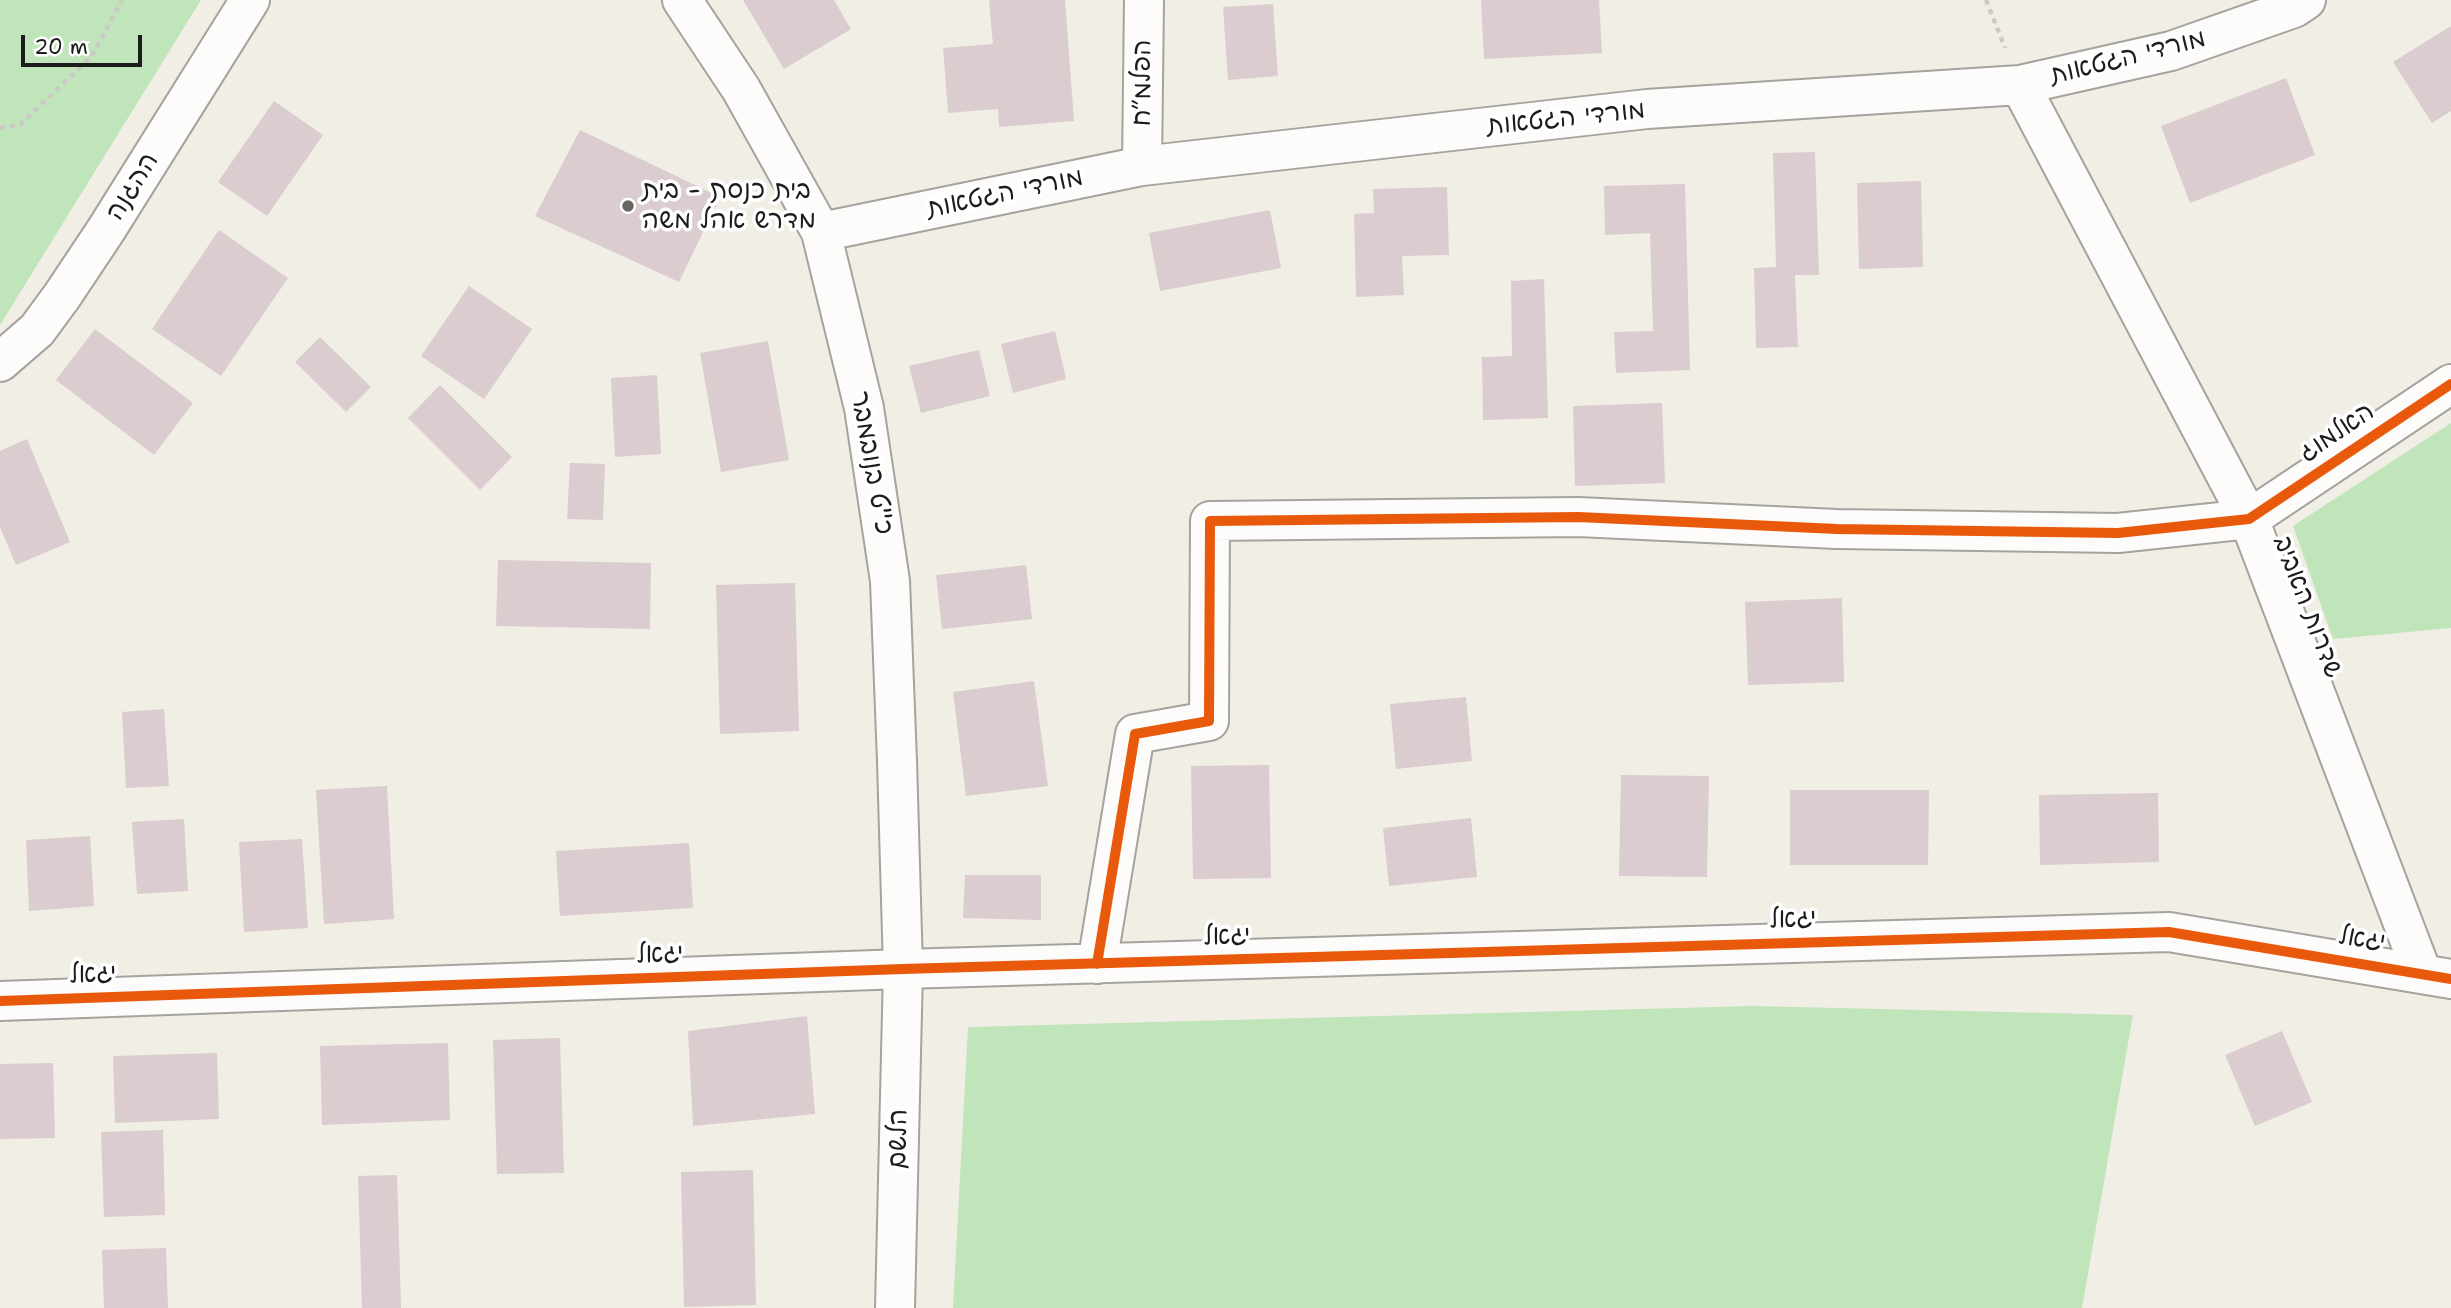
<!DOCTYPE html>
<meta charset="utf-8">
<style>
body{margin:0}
#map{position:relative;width:2451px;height:1308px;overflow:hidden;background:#f1eee5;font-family:"Shantell Sans",sans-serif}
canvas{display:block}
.scale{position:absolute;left:21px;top:35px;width:121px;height:32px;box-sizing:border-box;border:4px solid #1c1c1c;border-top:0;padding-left:9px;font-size:21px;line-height:24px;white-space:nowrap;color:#1c1c1c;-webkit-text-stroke:5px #fff;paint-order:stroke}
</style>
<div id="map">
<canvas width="2451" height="1308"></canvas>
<div class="scale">20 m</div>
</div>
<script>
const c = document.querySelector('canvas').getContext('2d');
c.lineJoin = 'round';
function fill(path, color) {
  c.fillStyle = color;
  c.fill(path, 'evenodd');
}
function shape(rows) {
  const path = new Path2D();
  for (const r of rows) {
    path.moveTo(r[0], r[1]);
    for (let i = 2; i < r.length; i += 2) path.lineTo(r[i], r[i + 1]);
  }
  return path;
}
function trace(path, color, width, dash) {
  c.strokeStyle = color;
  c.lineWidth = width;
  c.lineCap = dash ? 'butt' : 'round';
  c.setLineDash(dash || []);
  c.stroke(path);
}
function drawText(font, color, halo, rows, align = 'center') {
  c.font = font + ' "Shantell Sans","Playpen Sans Hebrew",sans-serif';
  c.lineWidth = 7;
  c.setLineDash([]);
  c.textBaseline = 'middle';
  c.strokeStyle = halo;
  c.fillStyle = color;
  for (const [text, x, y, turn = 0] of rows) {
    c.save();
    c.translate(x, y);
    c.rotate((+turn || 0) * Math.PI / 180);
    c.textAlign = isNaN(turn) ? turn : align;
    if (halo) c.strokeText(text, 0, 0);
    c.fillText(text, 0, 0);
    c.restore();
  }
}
const green = shape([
 [0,0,201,0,0,325],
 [2451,423,2451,628,2333,639,2293,526],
 [1753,1006,2133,1015,2082,1308,953,1308,968,1027]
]);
const building = shape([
 [743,0,834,0,851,29,784,69],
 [989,0,1065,0,1074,121,999,127,998,109,948,113,943,48,993,44],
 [1481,0,1599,0,1602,53,1484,59],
 [1273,4,1278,76,1228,80,1223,7],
 [2451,26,2451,111,2432,123,2393,62],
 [2286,78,2315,155,2190,203,2161,126],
 [274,101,323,135,267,216,218,182],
 [580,130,720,197,679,282,535,216],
 [1815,152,1819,275,1795,275,1798,347,1756,348,1754,268,1776,267,1773,153],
 [1921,181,1923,267,1859,269,1857,183],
 [1685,184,1690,370,1616,373,1614,332,1653,331,1650,233,1605,235,1604,186],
 [1447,187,1449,255,1402,256,1404,295,1356,297,1354,214,1374,213,1373,189],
 [1270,210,1281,268,1160,291,1149,233],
 [219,230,288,278,221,376,152,329],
 [1544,279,1548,418,1483,420,1482,357,1512,356,1511,281],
 [469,286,532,329,484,399,421,356],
 [95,329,193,403,154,455,56,380],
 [1055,331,1066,379,1013,393,1001,344],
 [320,337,371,387,346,412,295,362],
 [768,341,789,460,721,472,700,353],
 [979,350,990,396,921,413,909,366],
 [657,375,661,454,615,457,611,378],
 [440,385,512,457,480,490,408,418],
 [1662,403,1665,483,1575,486,1573,406],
 [27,439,70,542,16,565,0,527,0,451],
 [570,463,605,464,603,520,567,519],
 [498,560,651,563,650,629,496,626],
 [1026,565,1032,619,942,629,936,575],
 [795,583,799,731,720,734,716,585],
 [1842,598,1844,682,1748,685,1745,602],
 [1034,681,1048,786,966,796,953,692],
 [1466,697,1472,761,1396,769,1390,704],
 [164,709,169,786,126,788,122,712],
 [1269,765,1271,878,1193,879,1191,766],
 [1621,775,1709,776,1707,877,1619,876],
 [387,786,394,919,324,924,316,790],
 [1790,790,1929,790,1928,865,1790,865],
 [2158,793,2159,862,2040,865,2039,795],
 [1471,818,1477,877,1389,886,1383,828],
 [184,819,188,891,137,894,132,822],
 [90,836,94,906,29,911,26,840],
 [302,839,308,928,244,932,239,842],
 [689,843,693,908,560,916,556,851],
 [965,875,1041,875,1041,920,963,918],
 [807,1016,815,1114,693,1126,688,1031],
 [2282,1031,2312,1102,2255,1126,2225,1055],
 [560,1038,564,1173,497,1174,493,1040],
 [448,1043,450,1120,322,1125,320,1046],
 [217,1053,219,1119,115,1123,113,1056],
 [53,1063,55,1138,0,1139,0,1064],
 [163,1130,165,1215,104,1217,101,1132],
 [753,1170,756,1305,684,1307,681,1172],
 [397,1175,401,1308,362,1308,358,1176],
 [166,1248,168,1308,104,1308,102,1250]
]);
const path = shape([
 [1986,0,2005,48],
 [0,128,20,125,92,56,122,0]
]);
const street = shape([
 [682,0,741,89,821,232,864,408,890,581,897,761,903,969,895,1308],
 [2020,85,2249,519,2422,973],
 [1142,166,1144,0],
 [821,232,1142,166,1647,109,2020,85,2171,51,2294,8,2306,0],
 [0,362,37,330,62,296,106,230,250,0],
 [1097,964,1135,734,1209,721,1210,521,1578,517,1837,529,2118,533,2249,519,2451,384],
 [0,1001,903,969,2169,932,2451,979]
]);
const cycleway = shape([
 [1097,964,1135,734,1209,721,1210,521,1578,517,1837,529,2118,533,2249,519,2451,384],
 [0,1001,903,969,2169,932,2451,979]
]);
const markers = [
 [628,206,7,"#676662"]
];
const streetNames = [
 ["מורדי הגטאות",2128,58,-14],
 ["הפלמ״ח",1143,83,-90],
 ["מורדי הגטאות",1566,119,-6],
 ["ההגנה",133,187,-58],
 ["מורדי הגטאות",1005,194,-12],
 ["האלמוג",2337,433,-34],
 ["כ\"ט בנובמבר",871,463,80],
 ["שדרות האביב",2307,607,69],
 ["יגאל",1793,920,-2],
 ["יגאל",1227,937,-2],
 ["יגאל",2362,940,9],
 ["יגאל",660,955,-2],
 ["יגאל",93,975,-2],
 ["הלשם",899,1139,-89]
];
const poiNames = [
 ["בית כנסת - בית",642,191],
 ["מדרש אהל משה",642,221]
];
fill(green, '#c1e5ba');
fill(building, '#dacccf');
trace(street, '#a5a39e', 42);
trace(path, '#c9c9c6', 4.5, [5, 5]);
trace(street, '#fdfcfb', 38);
trace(cycleway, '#e8590c', 10);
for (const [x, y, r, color] of markers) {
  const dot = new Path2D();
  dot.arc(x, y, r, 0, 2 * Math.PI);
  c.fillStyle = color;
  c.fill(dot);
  trace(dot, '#fff', 2.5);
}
drawText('26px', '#1c1c1c', '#fff', streetNames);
drawText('26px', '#1c1c1c', '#fff', poiNames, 'left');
</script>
